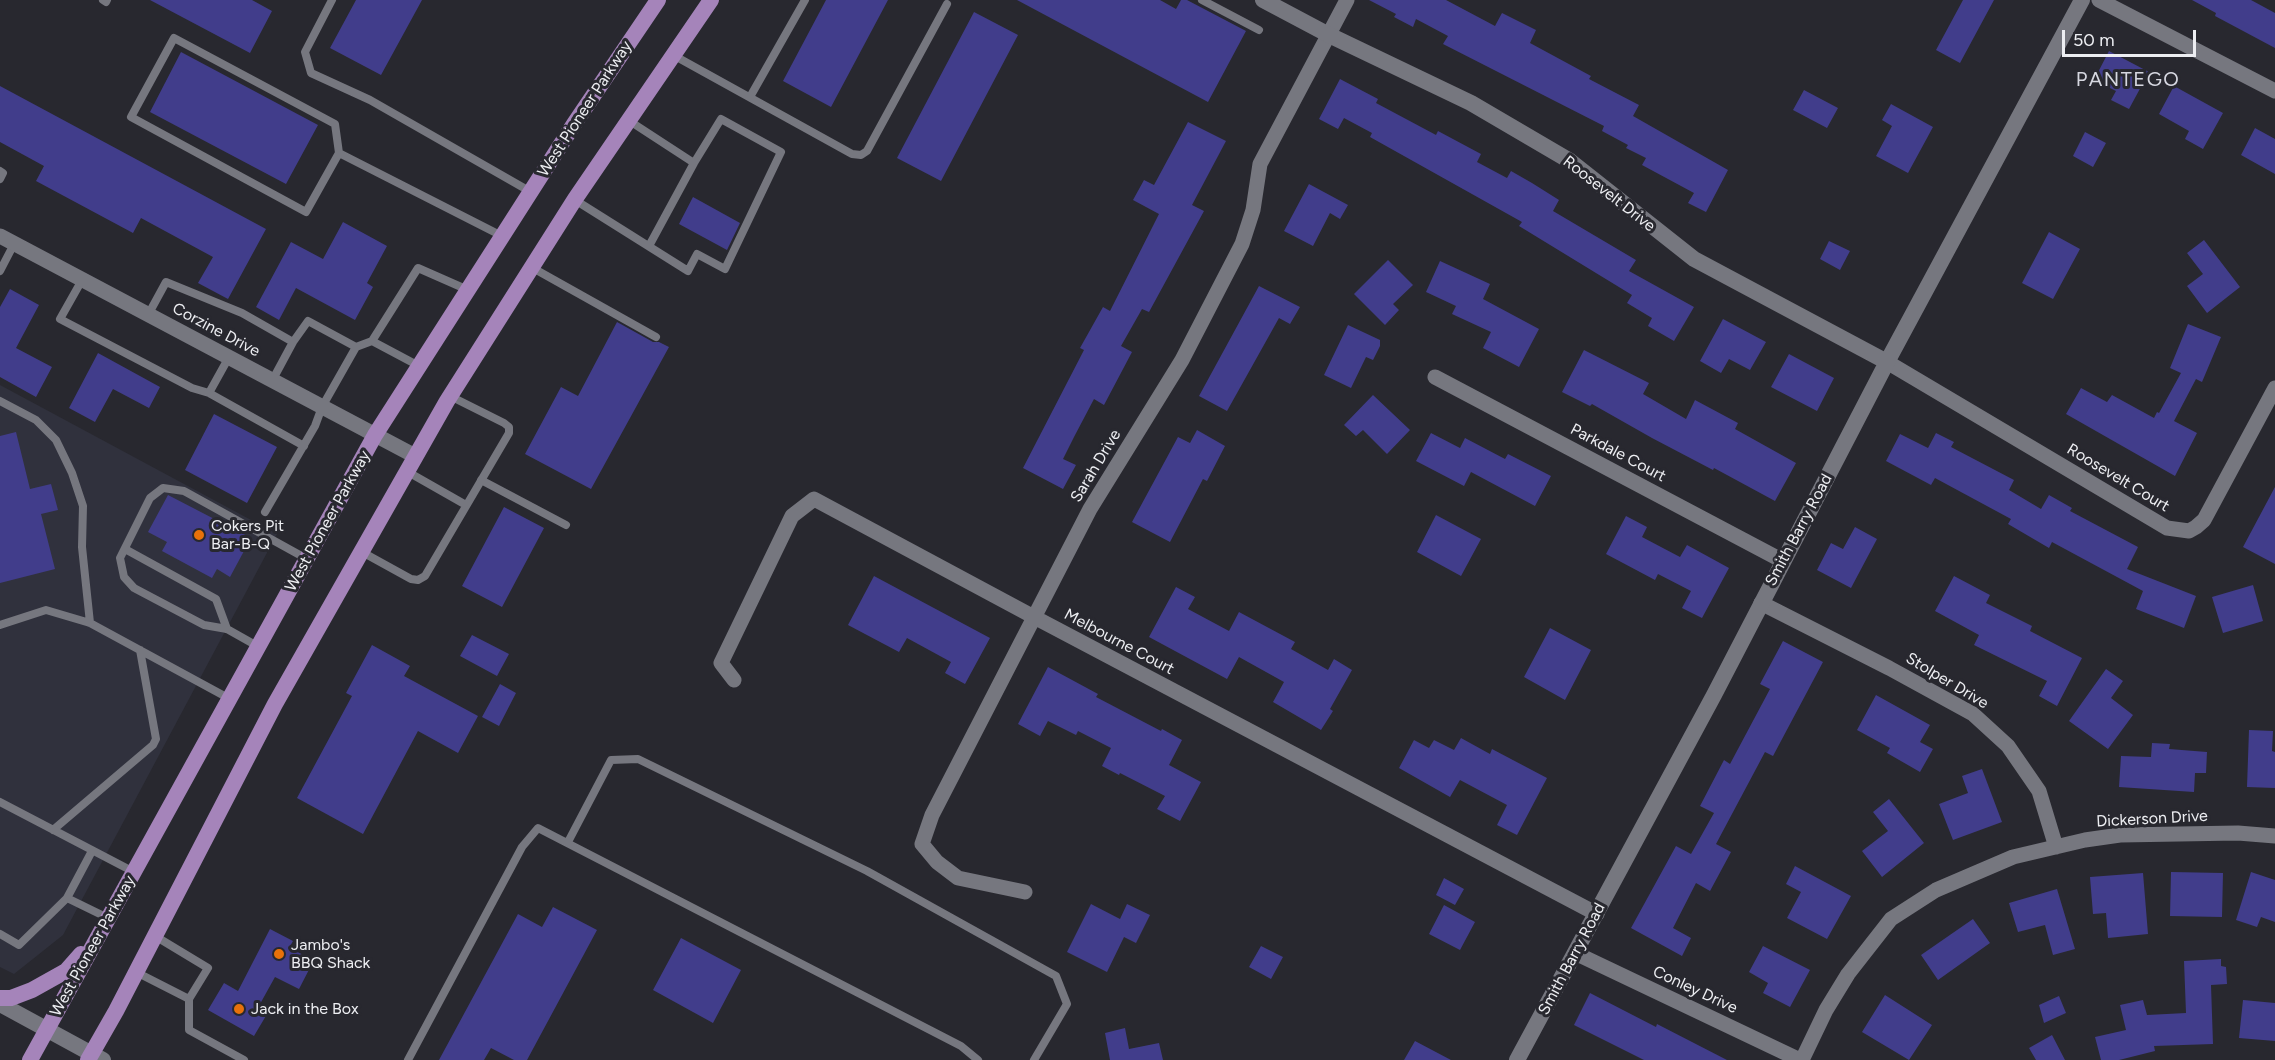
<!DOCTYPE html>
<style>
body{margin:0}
#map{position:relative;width:2275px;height:1060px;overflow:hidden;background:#28282f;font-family:Figtree,sans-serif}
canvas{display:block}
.scale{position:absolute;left:2062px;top:30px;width:134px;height:27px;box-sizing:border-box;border:3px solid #edeef2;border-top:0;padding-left:8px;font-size:18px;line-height:21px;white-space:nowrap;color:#edeef2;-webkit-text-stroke:4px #28282f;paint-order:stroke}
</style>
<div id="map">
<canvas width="2275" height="1060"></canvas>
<div class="scale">50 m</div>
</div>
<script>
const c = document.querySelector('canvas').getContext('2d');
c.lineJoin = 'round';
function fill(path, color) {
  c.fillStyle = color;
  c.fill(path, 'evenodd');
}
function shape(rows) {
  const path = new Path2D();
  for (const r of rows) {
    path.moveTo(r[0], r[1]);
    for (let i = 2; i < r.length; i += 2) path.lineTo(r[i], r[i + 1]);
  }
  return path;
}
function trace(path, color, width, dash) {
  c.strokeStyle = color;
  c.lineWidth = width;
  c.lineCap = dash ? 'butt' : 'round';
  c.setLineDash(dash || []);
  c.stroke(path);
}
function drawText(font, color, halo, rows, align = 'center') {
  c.font = font + ' Figtree,sans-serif';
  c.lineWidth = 6;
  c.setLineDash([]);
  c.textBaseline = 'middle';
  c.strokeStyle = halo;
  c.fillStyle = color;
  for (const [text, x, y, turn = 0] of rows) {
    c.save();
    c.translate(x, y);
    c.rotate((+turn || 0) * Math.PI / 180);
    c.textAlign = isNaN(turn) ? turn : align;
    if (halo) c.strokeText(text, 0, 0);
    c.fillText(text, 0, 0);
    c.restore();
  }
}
const built = shape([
 [0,385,277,534,63,935,14,974,0,967]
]);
const building = shape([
 [150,0,252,0,272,11,250,53],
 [356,0,422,0,381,75,330,48],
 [826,0,888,0,831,107,783,81],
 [1017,0,1160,0,1176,9,1181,0,1187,0,1246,31,1208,102],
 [1369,0,1446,0,1495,26,1502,13,1536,30,1530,43,1591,76,1589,79,1639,105,1633,116,1728,170,1706,212,1688,203,1694,193,1642,165,1646,158,1626,148,1628,145,1602,131,1604,126,1443,44,1448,36,1416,19,1413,27,1394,17,1396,14],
 [1963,0,1994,0,1960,63,1936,50],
 [2192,0,2251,0,2275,13,2275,48,2215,16,2216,13],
 [974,12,1018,35,941,181,897,158],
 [2109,51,2149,72,2129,109,2111,100,2116,91,2094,80],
 [181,52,318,125,286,184,150,112],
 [1340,79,1378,99,1376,103,1436,135,1438,131,1481,154,1477,162,1507,178,1511,171,1532,183,1559,200,1553,211,1636,260,1629,271,1694,307,1674,341,1648,326,1652,318,1627,303,1632,295,1519,226,1522,222,1370,137,1372,133,1344,118,1338,129,1319,119],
 [0,86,266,229,228,299,198,283,213,257,141,218,133,233,36,181,44,166,0,142],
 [2174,86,2223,113,2203,149,2185,139,2189,131,2159,114],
 [1804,90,1838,108,1827,128,1793,110],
 [1891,104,1933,127,1908,173,1876,156,1892,126,1882,120],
 [1188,122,1226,141,1192,205,1204,211,1149,312,1142,309,1121,346,1132,352,1104,405,1094,399,1074,437,1063,459,1076,465,1063,489,1023,468,1084,350,1080,348,1103,307,1110,311,1159,214,1133,200,1144,180,1154,185],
 [2255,128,2275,139,2275,174,2241,155],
 [2085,132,2106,143,2093,167,2073,156],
 [1309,184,1348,205,1340,219,1330,213,1313,246,1284,231],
 [693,197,740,223,727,250,679,224],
 [343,222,387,246,367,283,373,287,355,320,296,288,279,320,256,307,291,242,323,259],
 [2049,232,2080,249,2053,299,2022,283],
 [2204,240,2240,287,2207,313,2187,286,2203,274,2187,253],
 [1829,241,1850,251,1840,270,1820,259],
 [1388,260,1413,285,1393,304,1399,310,1385,325,1354,294],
 [1440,261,1490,284,1483,299,1539,329,1519,367,1483,348,1491,332,1452,314,1456,306,1426,292],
 [1259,286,1300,307,1290,324,1279,318,1227,411,1199,396],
 [10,289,39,305,16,348,52,367,36,397,0,377,0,307],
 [1723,319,1766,342,1750,370,1729,359,1721,373,1700,361],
 [617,322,653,342,659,342,669,347,591,489,525,454,561,387,578,396],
 [2188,324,2221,337,2202,382,2196,379,2174,421,2197,433,2175,476,2066,414,2081,388,2107,402,2112,395,2154,418,2157,412,2159,413,2181,373,2170,368],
 [1348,325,1380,340,1380,346,1373,360,1366,357,1351,388,1324,375],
 [1584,350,1649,383,1643,394,1686,419,1695,400,1738,423,1735,429,1796,463,1775,501,1714,468,1713,470,1652,438,1592,404,1590,406,1562,392],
 [98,353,160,387,149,408,113,389,95,422,69,408],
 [1789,354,1834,378,1817,411,1771,387],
 [1373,395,1410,430,1387,454,1363,430,1356,436,1344,425],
 [214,414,277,447,247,503,185,470],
 [1197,430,1225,446,1207,481,1203,479,1170,542,1132,522,1178,437,1190,443],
 [16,432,30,489,51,484,58,510,41,514,55,569,0,583,0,436],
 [1431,433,1460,448,1465,438,1505,459,1508,454,1551,476,1535,506,1471,472,1464,486,1416,461],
 [1936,433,1954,442,1951,447,2014,480,2009,490,2041,509,2049,495,2072,508,2070,511,2138,547,2127,569,2196,596,2184,628,2136,609,2143,591,2052,542,2049,548,2008,524,2011,519,1935,478,1931,485,1886,461,1900,434,1928,448],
 [2275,487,2275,564,2243,547],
 [168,495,251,538,230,577,217,569,212,578,162,551,167,542,148,532],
 [504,507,544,528,502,607,462,586],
 [1436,515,1481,539,1461,576,1417,552],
 [1626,516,1647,527,1642,537,1680,557,1687,545,1729,568,1702,618,1682,608,1691,591,1658,574,1655,580,1606,554],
 [1855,527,1877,539,1851,588,1817,570,1831,543,1843,549],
 [874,576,990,638,965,684,945,673,951,662,907,638,899,652,848,625],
 [1954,576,1990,595,1986,603,2032,626,2030,631,2082,658,2057,706,2039,696,2047,681,1974,645,1979,635,1935,611],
 [2253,585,2263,621,2223,633,2212,597],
 [1176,587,1195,597,1188,609,1229,631,1239,612,1295,642,1291,649,1328,670,1334,659,1352,670,1330,709,1333,711,1321,730,1273,702,1284,682,1239,657,1227,679,1149,637],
 [1550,628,1591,650,1565,700,1524,677],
 [472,635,509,654,497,676,460,656],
 [1783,641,1823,662,1773,756,1765,752,1716,844,1731,852,1710,891,1696,883,1673,928,1691,938,1682,956,1631,928,1676,846,1691,854,1714,813,1700,806,1724,760,1730,764,1770,689,1760,684],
 [372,645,410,666,404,676,478,716,458,753,418,731,363,834,297,798,352,696,346,693],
 [1048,667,1098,694,1096,697,1161,731,1162,729,1182,740,1169,765,1201,782,1180,821,1157,809,1165,796,1120,773,1119,775,1102,766,1111,748,1078,731,1076,735,1048,721,1040,736,1018,724],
 [2106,669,2123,681,2111,698,2133,715,2108,749,2069,721],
 [500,684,516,693,499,726,482,717],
 [1876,695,1930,725,1920,742,1933,749,1920,772,1887,753,1890,748,1857,730],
 [2249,730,2273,731,2272,751,2275,752,2275,788,2247,787],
 [1461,738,1490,754,1492,749,1547,778,1517,835,1497,825,1507,805,1460,780,1450,797,1399,768,1414,740,1429,748,1434,740,1454,750],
 [2152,743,2170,744,2169,749,2207,752,2206,773,2195,773,2194,792,2119,787,2121,756,2151,757],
 [1982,769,2002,822,1953,840,1939,804,1968,793,1962,776],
 [1889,799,1924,843,1882,877,1862,851,1888,831,1873,812],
 [1795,866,1851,896,1827,939,1787,918,1801,892,1786,884],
 [2171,872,2223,873,2222,917,2170,916],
 [2251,872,2275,880,2275,922,2261,917,2257,927,2236,920],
 [2143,873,2148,934,2108,938,2106,913,2093,914,2090,877],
 [1444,878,1464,889,1455,905,1436,895],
 [2057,889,2075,949,2053,955,2045,925,2018,932,2009,903],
 [1091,904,1120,919,1127,904,1150,915,1136,943,1124,937,1107,972,1067,952],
 [1444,905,1475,922,1460,950,1429,934],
 [553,907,597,930,527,1060,514,1060,491,1048,484,1060,439,1060,518,914,542,927],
 [1973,919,1990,943,1938,980,1921,955],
 [270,929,293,941,289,948,314,960,299,989,275,977,260,1004,270,1009,254,1036,208,1010,224,983,238,991],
 [681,938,741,970,713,1023,653,990],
 [1261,946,1283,957,1271,979,1249,967],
 [1763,946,1810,970,1790,1007,1763,993,1768,983,1749,972],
 [2221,959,2221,966,2226,967,2227,984,2211,985,2213,1044,2154,1046,2155,1051,2119,1060,2101,1060,2095,1037,2126,1030,2120,1005,2143,1000,2147,1015,2186,1013,2184,961],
 [1590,993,1656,1027,1657,1024,1727,1060,1644,1060,1574,1025],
 [1885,995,1932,1025,1909,1060,1862,1032],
 [2059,996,2066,1013,2044,1023,2039,1005],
 [2243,1000,2275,1003,2275,1041,2239,1038],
 [1125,1028,1129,1049,1159,1043,1163,1060,1110,1060,1105,1033],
 [2052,1035,2065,1060,2036,1060,2029,1048],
 [1415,1041,1451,1060,1404,1060]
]);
const service = shape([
 [103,0,106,2,107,0],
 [332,0,305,52,311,73,370,100,531,192],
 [1202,0,1259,30],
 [673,55,852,154,861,155,867,151,947,4],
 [750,97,805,0],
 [339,153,306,212,131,117,174,38,335,124,339,153,502,236],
 [0,171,3,173,0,179],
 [575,200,688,271,697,254,725,269,781,152,721,119,694,163,628,120],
 [649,246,694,163],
 [531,267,656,337],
 [0,271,14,244],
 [82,280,60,319,192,388,209,393],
 [148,315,166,282,242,313,293,342],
 [372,341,419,366],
 [229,357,209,393,304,446],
 [272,381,293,342,308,321,356,347],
 [0,401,36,420,56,440,72,473,83,506,82,547,90,623],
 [408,472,466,505],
 [481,480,566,525],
 [265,512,315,426,322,407,356,347,372,341,418,268,468,290],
 [125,549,216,599,227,629],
 [362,552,411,579,418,580,425,576,509,433,509,427,504,423,450,396],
 [0,625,46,610,90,623,230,699],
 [259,647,227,629,204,625,134,588,124,577,120,558,150,498,163,488,184,491,307,559],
 [0,802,134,872],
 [53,830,153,745,156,739,140,650],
 [568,842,611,760,638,759,867,871,1056,976,1067,1004,1034,1060],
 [67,898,108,918],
 [0,934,19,945,67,898,92,851],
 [136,972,189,999,208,968,155,936],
 [189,999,189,1030,244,1060],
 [408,1060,522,847,538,828,961,1046,978,1060]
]);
const minor = shape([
 [2099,0,2275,91],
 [0,236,415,456],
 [1887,362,2167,528,2189,531,2196,527,2204,520,2275,388],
 [1435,377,1783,561],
 [1761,603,1889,668,1973,714,2008,746,2039,791,2056,847],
 [734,680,721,663,792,516,814,499,1034,617,1597,914],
 [1025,892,958,878,937,862,922,844,932,815,1090,509,1182,360,1242,244,1253,210,1260,164,1347,0],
 [1575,953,1800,1060],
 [1802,1060,1826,1010,1848,974,1891,919,1936,890,2013,857,2085,840,2120,835,2238,833,2275,836]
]);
const tertiary = shape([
 [1263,0,1329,35,1471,103,1570,161,1694,259,1887,362],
 [1517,1060,1714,695,1887,362,2082,0]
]);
const secondary = shape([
 [0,1004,103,1060]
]);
const primary = shape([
 [0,998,11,998,32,990,66,971,81,954],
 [30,1060,375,435,574,124,658,0],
 [88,1060,116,1011,275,704,447,401,575,199,711,0]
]);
const markers = [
 [199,535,6,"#e8710a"],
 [279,954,6,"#e8710a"],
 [239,1009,6,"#e8710a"]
];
const streetNames = [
 ["West Pioneer Parkway",585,109,-57],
 ["Roosevelt Drive",1609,194,38],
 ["Corzine Drive",216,330,28],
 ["Parkdale Court",1618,453,28],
 ["Sarah Drive",1096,466,-59],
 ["Roosevelt Court",2118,478,31],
 ["West Pioneer Parkway",328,521,-61],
 ["Smith Barry Road",1799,530,-62],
 ["Melbourne Court",1119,642,28],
 ["Stolper Drive",1947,681,31],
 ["Dickerson Drive",2152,819,-3],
 ["West Pioneer Parkway",93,946,-61],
 ["Smith Barry Road",1572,959,-62],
 ["Conley Drive",1695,990,25]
];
const poiNames = [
 ["Cokers Pit",211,526],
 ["Bar-B-Q",211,544],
 ["Jambo's",291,945],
 ["BBQ Shack",291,963],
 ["Jack in the Box",251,1009]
];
const quarterNames = [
 ["PANTEGO",2128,80]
];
fill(built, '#30313d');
fill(building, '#413d8b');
trace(service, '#76777f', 8);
trace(minor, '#76777f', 15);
trace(tertiary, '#76777f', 16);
trace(secondary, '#76777f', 16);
trace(primary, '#a584ba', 16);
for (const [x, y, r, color] of markers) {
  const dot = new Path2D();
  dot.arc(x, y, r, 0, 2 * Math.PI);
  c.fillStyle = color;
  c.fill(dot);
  trace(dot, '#28282f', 2);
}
drawText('16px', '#edeef2', '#28282f', streetNames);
drawText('16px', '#edeef2', '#28282f', poiNames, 'left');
c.letterSpacing = '1.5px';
drawText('20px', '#d6d7e0', '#28282f', quarterNames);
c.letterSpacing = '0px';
</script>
